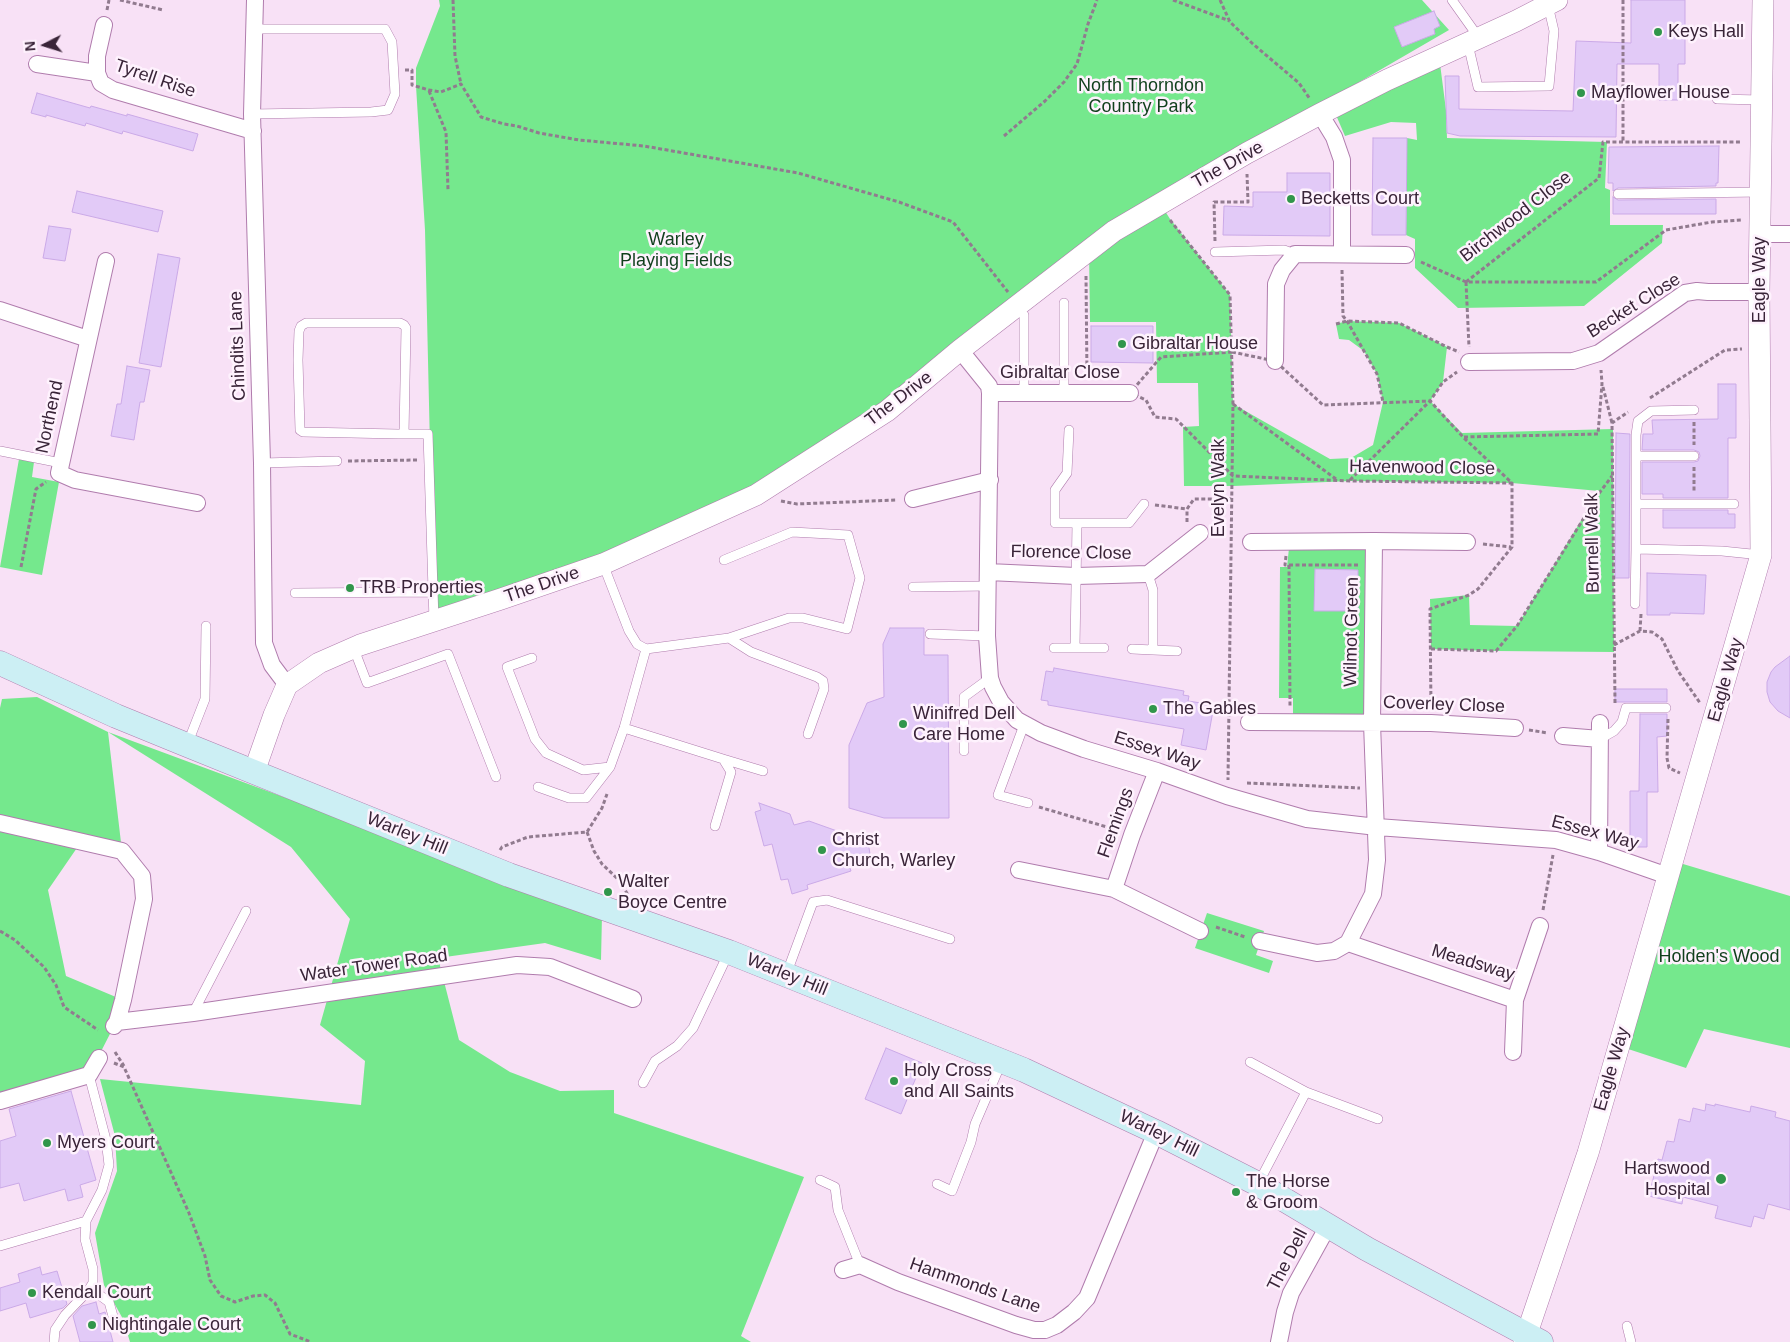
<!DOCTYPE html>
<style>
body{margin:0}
#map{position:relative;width:1790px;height:1342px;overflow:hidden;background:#f8e1f6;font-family:Arial,sans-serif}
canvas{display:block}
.north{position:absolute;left:20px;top:20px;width:50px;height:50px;-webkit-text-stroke:4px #fef2fd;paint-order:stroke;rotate:265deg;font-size:14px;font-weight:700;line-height:20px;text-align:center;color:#392438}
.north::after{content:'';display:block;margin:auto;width:18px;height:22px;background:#392438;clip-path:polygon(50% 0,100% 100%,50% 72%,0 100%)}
</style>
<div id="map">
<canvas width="1790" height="1342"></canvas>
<div class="north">N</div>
</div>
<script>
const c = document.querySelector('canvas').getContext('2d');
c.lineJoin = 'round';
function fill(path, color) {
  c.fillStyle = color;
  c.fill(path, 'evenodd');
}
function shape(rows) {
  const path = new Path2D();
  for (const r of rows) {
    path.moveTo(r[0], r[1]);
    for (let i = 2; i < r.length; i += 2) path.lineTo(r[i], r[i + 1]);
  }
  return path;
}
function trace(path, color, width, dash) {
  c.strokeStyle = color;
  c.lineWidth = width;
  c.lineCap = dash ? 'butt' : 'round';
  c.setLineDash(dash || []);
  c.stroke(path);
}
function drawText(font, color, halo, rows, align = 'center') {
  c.font = font + ' Arial,sans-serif';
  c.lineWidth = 5;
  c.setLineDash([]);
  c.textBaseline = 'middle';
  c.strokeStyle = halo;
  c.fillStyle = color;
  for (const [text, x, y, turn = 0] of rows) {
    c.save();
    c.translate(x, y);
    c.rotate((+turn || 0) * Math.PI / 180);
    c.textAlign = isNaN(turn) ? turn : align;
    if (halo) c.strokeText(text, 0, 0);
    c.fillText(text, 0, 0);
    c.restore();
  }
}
const green = shape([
 [439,0,1422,0,1449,30,1111,226,1160,203,1170,219,1230,295,1233,404,1330,459,1351,458,1373,445,1383,402,1377,374,1364,351,1349,340,1339,339,1336,324,1347,321,1399,323,1447,347,1443,382,1430,401,1462,433,1613,429,1614,652,1496,651,1431,649,1430,599,1469,595,1470,625,1517,626,1599,491,1512,483,1351,481,1233,486,1184,486,1183,427,1199,426,1198,383,1157,383,1156,322,1090,322,1089,250,756,495,434,621,425,230,416,86,416,68,440,6],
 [1439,56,1446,110,1447,138,1607,142,1605,188,1610,190,1610,225,1663,225,1662,243,1584,306,1458,308,1415,268,1415,239,1406,235,1407,138,1417,140,1416,123,1391,122,1345,136,1333,108],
 [19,459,34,462,32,477,59,482,42,575,0,567],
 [1368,545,1365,716,1293,715,1293,698,1279,698,1280,567,1287,567,1289,548],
 [1315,569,1358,570,1357,611,1314,611],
 [37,697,108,732,602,915,601,960,545,943,438,958,459,1040,510,1072,560,1091,614,1090,614,1113,804,1177,741,1336,751,1342,130,1342,123,1319,104,1285,95,1233,117,1171,115,1136,100,1079,361,1105,365,1061,320,1025,350,919,291,847,108,732,122,851,81,842,48,890,66,976,123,1000,114,1026,89,1075,0,1101,0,708,2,699],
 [1673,861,1790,896,1790,1048,1704,1029,1686,1068,1619,1046],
 [1207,913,1264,931,1256,955,1273,961,1269,973,1195,948]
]);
const building = shape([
 [1631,0,1685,0,1685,64,1678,64,1678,100,1659,100,1659,64,1617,64,1616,137,1460,136,1447,133,1445,76,1459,76,1459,109,1573,111,1576,41,1631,43,1631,0],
 [1434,11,1440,26,1434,29,1435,34,1402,47,1394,27,1434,11],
 [37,93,90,108,91,106,127,116,127,114,198,134,193,151,123,131,122,134,86,123,85,126,46,115,46,117,31,113,37,93],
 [1373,138,1407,138,1406,235,1372,235,1373,138],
 [1719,146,1718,183,1716,183,1716,186,1618,188,1613,191,1613,183,1608,183,1609,147,1719,146],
 [1287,173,1330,173,1330,236,1223,235,1224,206,1253,207,1253,192,1287,192,1287,173],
 [77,191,163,211,158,232,72,212,77,191],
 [1613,197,1618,200,1716,199,1716,214,1613,214,1613,197],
 [49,226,71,229,65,261,43,258,49,226],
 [158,254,180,258,161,367,139,363,158,254],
 [1091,326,1153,326,1153,363,1091,362,1091,326],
 [127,366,150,370,144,402,140,402,134,440,111,436,117,404,121,404,127,366],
 [1718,384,1736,384,1736,438,1728,438,1728,498,1663,498,1663,494,1642,494,1642,462,1694,462,1698,461,1700,456,1699,452,1694,450,1642,450,1643,434,1653,434,1652,420,1718,419,1718,384],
 [1616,433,1630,434,1629,578,1615,578,1616,433],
 [1663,510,1728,510,1728,514,1735,514,1735,528,1663,528,1663,510],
 [1315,569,1358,570,1358,611,1314,611,1315,569],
 [1647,573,1706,575,1704,614,1670,613,1670,615,1647,615,1647,573],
 [890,628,924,628,924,655,948,655,949,818,884,818,849,808,849,745,867,703,884,697,883,644,890,628],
 [1790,656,1790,718,1778,711,1770,702,1767,692,1767,682,1771,672,1775,667,1790,656],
 [1054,668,1184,691,1183,695,1189,696,1188,701,1214,705,1206,750,1181,745,1184,729,1048,705,1048,701,1041,700,1046,671,1053,672,1054,668],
 [1615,689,1667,689,1667,702,1615,702,1615,689],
 [1640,714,1667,714,1667,736,1657,737,1658,792,1647,792,1647,847,1630,847,1630,791,1639,791,1640,714],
 [759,803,790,814,794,825,809,821,868,842,870,854,848,862,851,871,807,885,808,889,792,894,788,879,781,880,772,844,764,846,755,812,761,810,759,803],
 [886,1048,922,1063,901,1114,865,1099,886,1048],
 [71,1091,96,1180,80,1185,83,1197,68,1201,65,1189,24,1201,19,1183,0,1188,0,1141,16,1136,9,1109,71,1091],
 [1706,1104,1715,1106,1715,1104,1750,1112,1751,1106,1776,1112,1775,1117,1790,1121,1790,1210,1768,1204,1764,1219,1754,1216,1751,1227,1715,1218,1718,1206,1683,1197,1682,1204,1649,1196,1658,1159,1662,1160,1667,1141,1674,1142,1679,1119,1690,1122,1693,1108,1705,1111,1706,1104],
 [40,1267,42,1275,57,1271,67,1304,63,1308,30,1318,26,1303,0,1311,0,1288,20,1282,18,1274,40,1267],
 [96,1302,99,1314,105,1312,113,1342,80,1342,73,1316,82,1306,96,1302]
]);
const path = shape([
 [120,0,163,10],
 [453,0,455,56,461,84],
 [1173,0,1230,21],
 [1220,0,1230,22,1253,44,1299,83,1310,99],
 [1623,0,1623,142],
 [107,10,109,0],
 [405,70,412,70,412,85,429,90,441,92,461,84,481,117,504,124,517,126,539,133,579,140,644,146,798,173,899,202,953,222,1008,292],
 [429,91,446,132,448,190],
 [1004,136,1045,101,1064,82,1077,64,1088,24,1097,0],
 [1170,220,1230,295,1233,404,1228,780],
 [1215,241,1214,202,1248,202,1247,174],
 [1421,262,1466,282,1596,282,1666,230,1712,222,1742,220],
 [1342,270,1343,316,1347,321,1377,374,1383,402],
 [1086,276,1087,377],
 [1466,282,1469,347],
 [1466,282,1599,178,1603,142,1742,142],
 [1336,324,1347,321,1399,323,1447,347,1459,352],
 [1232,352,1275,361,1323,405,1430,401,1463,437,1512,483,1351,481,1233,476,1176,419,1155,417,1146,400,1130,393,1161,357,1232,352],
 [1603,387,1612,423],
 [1650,398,1725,350,1742,349],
 [1233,404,1336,479],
 [1694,422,1694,445],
 [1464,437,1598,434,1602,384,1601,370],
 [348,461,417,460],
 [1694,467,1694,493],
 [1350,480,1430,401,1443,382,1457,372],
 [781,501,797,504,897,500],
 [1155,505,1187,509],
 [1187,522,1187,509,1194,499,1233,499],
 [1483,544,1511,547],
 [1286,556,1285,565,1289,565,1290,706],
 [1289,565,1358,565],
 [21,567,36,489,46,482],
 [1640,631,1641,614],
 [1614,645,1640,631,1652,632,1662,639,1678,671,1700,703],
 [1431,649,1496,651,1517,626,1600,492,1612,476],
 [1615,703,1612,423,1628,412],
 [1431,708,1430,609,1469,595,1478,589,1512,547,1512,483],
 [1668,719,1667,758,1669,768,1680,773],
 [1529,730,1548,733],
 [1247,783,1360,788],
 [1039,807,1117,830],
 [587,832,594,851,602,864,619,880,628,895],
 [500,850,502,847,528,837,587,832,602,808,607,794],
 [1543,910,1553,855],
 [1216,927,1245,937],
 [0,931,15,940,44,967,56,985,64,1007,98,1030],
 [115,1052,124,1066],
 [114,1063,124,1067,189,1213,205,1256,210,1280,221,1296,235,1302,253,1296,265,1295,275,1303,290,1334,311,1342]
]);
const service = shape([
 [1452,0,1479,38],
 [1468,44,1478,87,1549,86,1554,31,1548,5],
 [1717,99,1761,100],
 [252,114,371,112,388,110,395,94,392,42,385,29,255,29],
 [1618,194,1761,192],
 [1215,252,1284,250,1295,254],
 [1064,303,1064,393],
 [1024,315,1024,393],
 [1694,410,1651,411,1638,421,1636,435,1636,549,1722,551,1761,555],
 [404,434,406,328,404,325,400,323,306,323,301,326,299,331,298,360,300,430,303,432,398,434,428,434,434,621],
 [0,451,61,463],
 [1636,456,1694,456],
 [262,463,337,461],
 [1636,504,1734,504],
 [1077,523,1129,523,1144,504],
 [913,587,988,586],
 [295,593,433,592],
 [1635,604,1636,549],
 [930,634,987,636],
 [729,638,751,652,817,677,823,681,824,689,808,734],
 [1054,648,1075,648,1077,523,1055,523,1055,490,1067,473,1069,430],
 [1075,648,1104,648],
 [354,649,367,683,448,654,496,777],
 [646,649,729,638,789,618,803,618,847,629,860,578,848,535,792,532,724,560],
 [1132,649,1153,650,1153,590,1148,574],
 [1153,650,1177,651],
 [532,658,507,667,535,739,546,753,583,770,610,767,624,728,646,649,637,644,629,631,603,564],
 [1024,725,998,795,1028,803],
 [624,728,723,759,731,772,715,826],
 [1600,739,1614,731,1622,722,1626,708,1666,708],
 [187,745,205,699,206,626],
 [964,751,964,697,990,678],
 [723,759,763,771],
 [538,787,569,798,586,798,610,767],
 [786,975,813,902,827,900,950,939],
 [193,1013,246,911],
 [1250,1062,1306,1092],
 [643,1083,655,1061,677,1046,693,1028,729,952],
 [820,1180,835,1187,838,1210,860,1265],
 [937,1184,952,1191,971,1142,975,1124,1002,1061],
 [1258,1184,1306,1092,1378,1119],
 [0,1246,86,1221],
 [88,1291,98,1294,109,1302,116,1327],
 [1627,1326,1631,1342],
 [54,1342,55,1330,65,1315,88,1291,93,1283,93,1269,85,1239,86,1221,102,1190,109,1165,106,1140,89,1075]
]);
const minor = shape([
 [255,0,252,114,262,463,264,643,272,665,287,685],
 [104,25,97,56,97,73,101,83,113,90,253,131],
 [37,64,97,73],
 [1320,114,1334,137,1342,160,1342,254],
 [1760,234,1790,234],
 [106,261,59,473,75,480,197,503],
 [0,310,88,339],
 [960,350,989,386,990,393,987,636,990,678,993,687,1001,702,1017,720,1041,733,1084,749,1157,771,1227,796,1307,819,1377,827,1556,840,1599,852,1668,876],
 [1275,361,1276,284,1282,270,1295,254,1406,255],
 [1469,362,1573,361,1599,353,1685,293,1697,291,1708,292,1759,292],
 [990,393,1130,393],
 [913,499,990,480],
 [1251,542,1374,541],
 [1467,542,1374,541,1372,723,1377,860,1373,894,1348,943,1515,1000,1540,926],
 [988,572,1076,576,1148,574,1200,533],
 [1249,722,1431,723,1515,728],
 [1563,736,1600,739],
 [0,823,122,851,142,876,144,899,123,1000,117,1022,114,1026],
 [1599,852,1600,723],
 [1019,870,1114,889,1200,931],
 [1114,889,1132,835,1157,771],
 [1260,941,1317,953,1334,951,1348,943],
 [117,1022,193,1013,517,965,550,967,633,999],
 [1513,1052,1515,1000],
 [0,1101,89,1075,99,1058],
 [843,1270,860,1265,898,1282,1016,1325,1034,1330,1045,1330,1057,1325,1074,1312,1087,1298,1156,1132],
 [1279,1342,1285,1312,1291,1293,1328,1226]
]);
const tertiary = shape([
 [254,772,274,715,287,685,319,663,360,645,501,599,603,564,756,495,887,411,960,350,1114,231,1247,153,1320,114,1387,80,1516,21,1557,0],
 [1524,1342,1588,1153,1761,555,1759,292,1763,0]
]);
const secondary = shape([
 [0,663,116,716,187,745,509,875,729,952,1024,1070,1156,1132,1258,1184,1367,1249,1541,1342]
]);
const markers = [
 [1658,32,5,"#31964b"],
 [1581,93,5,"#31964b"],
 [1291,199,5,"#31964b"],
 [1122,344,5,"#31964b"],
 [350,588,5,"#31964b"],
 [1153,709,5,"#31964b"],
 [903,724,5,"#31964b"],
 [822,850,5,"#31964b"],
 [608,892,5,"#31964b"],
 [894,1081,5,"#31964b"],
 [47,1143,5,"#31964b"],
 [1721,1179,6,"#31964b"],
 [1236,1192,5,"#31964b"],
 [32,1293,5,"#31964b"],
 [92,1325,5,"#31964b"]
];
const poiNames = [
 ["Keys Hall",1668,32],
 ["Mayflower House",1591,93],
 ["Becketts Court",1301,199],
 ["Gibraltar House",1132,344],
 ["TRB Properties",360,588],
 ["The Gables",1163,709],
 ["Winifred Dell",913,714],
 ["Care Home",913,735],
 ["Christ",832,840],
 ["Church, Warley",832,861],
 ["Walter",618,882],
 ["Boyce Centre",618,903],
 ["Holy Cross",904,1071],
 ["and All Saints",904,1092],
 ["Myers Court",57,1143],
 ["Hartswood",1710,1169,"right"],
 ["Hospital",1710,1190,"right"],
 ["The Horse",1246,1182],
 ["& Groom",1246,1203],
 ["Kendall Court",42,1293],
 ["Nightingale Court",102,1325]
];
const streetNames = [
 ["Tyrell Rise",155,79,19],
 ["The Drive",1228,165,-29],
 ["Birchwood Close",1516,217,-38],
 ["Eagle Way",1760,280,-90],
 ["Becket Close",1634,306,-32],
 ["Chindits Lane",238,346,-92],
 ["Gibraltar Close",1060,373],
 ["The Drive",899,399,-37],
 ["Northend",50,417,-78],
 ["Havenwood Close",1422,468,1],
 ["Evelyn Walk",1219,488,-90],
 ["Burnell Walk",1593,543,-91],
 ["Florence Close",1071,553,1],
 ["The Drive",542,585,-19],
 ["Wilmot Green",1352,632,-89],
 ["Eagle Way",1726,680,-74],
 ["Coverley Close",1444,705,2],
 ["Essex Way",1157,751,18],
 ["Flemings",1116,823,-70],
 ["Essex Way",1595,833,15],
 ["Warley Hill",407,834,22],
 ["Meadsway",1473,963,17],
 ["Water Tower Road",374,966,-8],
 ["Warley Hill",787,975,22],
 ["Eagle Way",1612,1069,-74],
 ["Warley Hill",1159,1134,26],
 ["The Dell",1288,1260,-63],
 ["Hammonds Lane",975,1286,19]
];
const parkNames = [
 ["North Thorndon",1141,86],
 ["Country Park",1141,107],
 ["Warley",676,240],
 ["Playing Fields",676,261],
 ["Holden's Wood",1719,957]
];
fill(green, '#75e88d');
fill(building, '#e2caf7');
trace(building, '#caa9e7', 1);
trace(service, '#b07cad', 10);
trace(minor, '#b07cad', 18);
trace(tertiary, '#b07cad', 22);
trace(secondary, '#b07cad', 25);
trace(path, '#917b8f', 3, [4, 2.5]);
trace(service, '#fff', 9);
trace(minor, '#fff', 16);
trace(tertiary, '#fff', 21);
trace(secondary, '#cceff4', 24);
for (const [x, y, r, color] of markers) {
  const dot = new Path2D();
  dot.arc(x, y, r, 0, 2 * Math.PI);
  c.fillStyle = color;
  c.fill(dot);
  trace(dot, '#fef2fd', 2);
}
drawText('18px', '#392438', '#fef2fd', poiNames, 'left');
drawText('18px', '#392438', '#fef2fd', streetNames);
drawText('18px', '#103f1c', '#fef2fd', parkNames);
</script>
